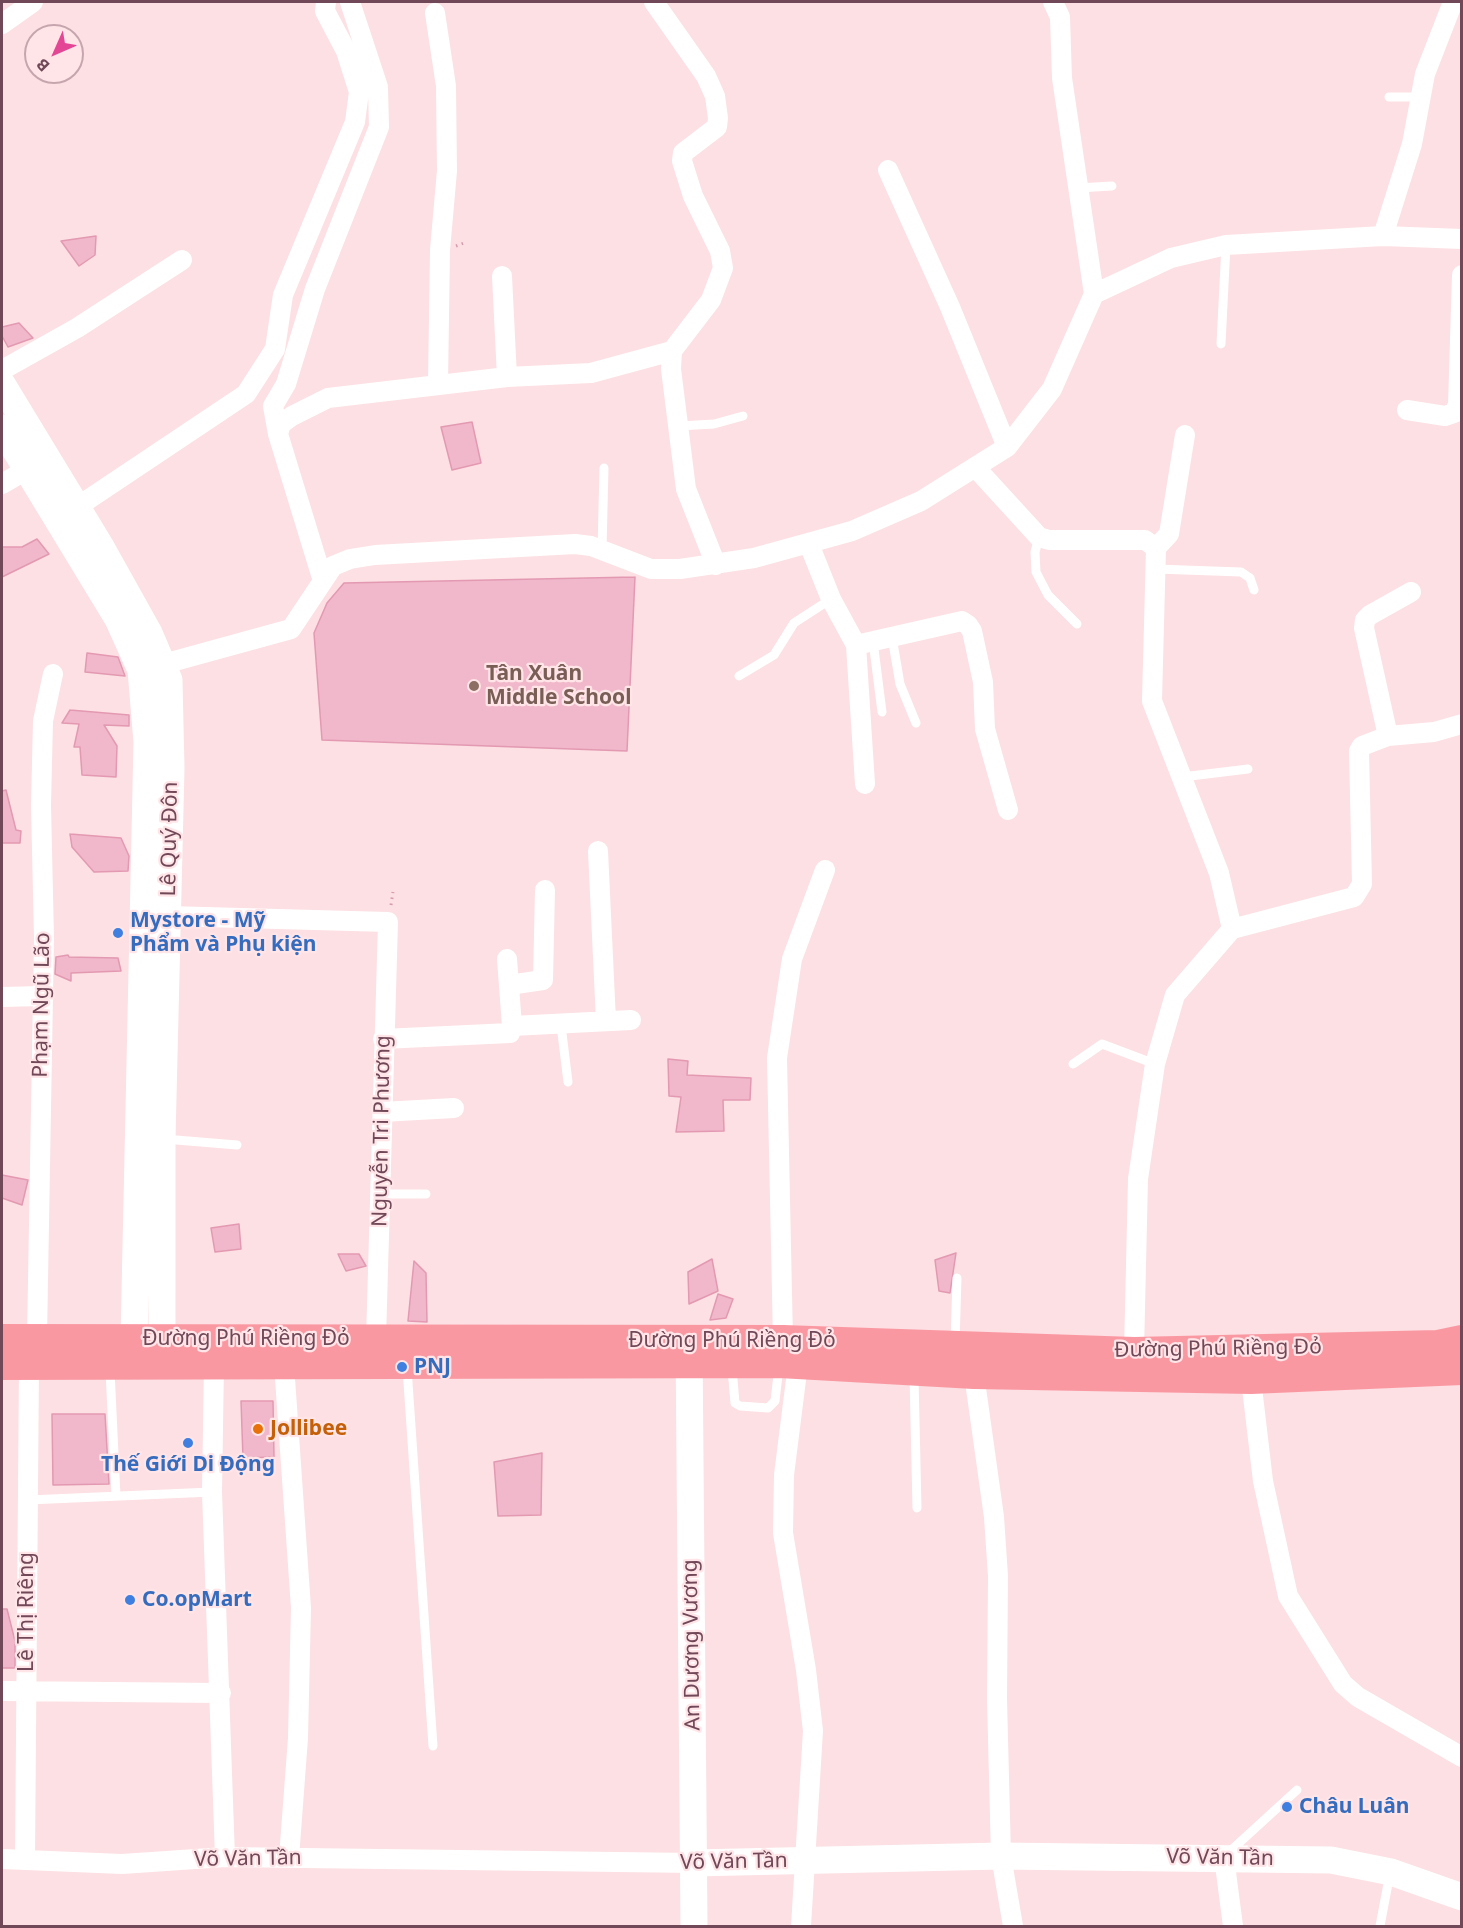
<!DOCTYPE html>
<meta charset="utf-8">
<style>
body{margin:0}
#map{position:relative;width:1463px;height:1928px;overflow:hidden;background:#fce0e3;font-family:"Noto Sans",sans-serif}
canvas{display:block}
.frame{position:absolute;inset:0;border:3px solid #714857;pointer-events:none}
.north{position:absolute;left:24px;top:24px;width:60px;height:60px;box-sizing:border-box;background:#ffe5e8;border:2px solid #c6a6ae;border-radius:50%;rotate:225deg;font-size:16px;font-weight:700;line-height:24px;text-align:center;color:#714857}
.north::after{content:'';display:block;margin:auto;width:21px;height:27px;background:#e44696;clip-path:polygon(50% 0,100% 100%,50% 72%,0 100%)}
</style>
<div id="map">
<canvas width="1463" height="1928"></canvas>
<div class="frame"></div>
<div class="north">B</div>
</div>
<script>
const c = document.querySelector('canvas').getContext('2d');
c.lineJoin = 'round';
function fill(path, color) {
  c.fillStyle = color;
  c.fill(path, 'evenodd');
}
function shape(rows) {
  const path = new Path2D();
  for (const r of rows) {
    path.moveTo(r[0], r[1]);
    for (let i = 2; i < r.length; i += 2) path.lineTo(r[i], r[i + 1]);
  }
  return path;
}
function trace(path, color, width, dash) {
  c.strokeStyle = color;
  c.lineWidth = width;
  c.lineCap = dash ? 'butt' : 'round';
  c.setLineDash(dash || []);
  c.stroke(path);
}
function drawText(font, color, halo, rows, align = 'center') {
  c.font = font + ' "Noto Sans",sans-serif';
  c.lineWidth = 4.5;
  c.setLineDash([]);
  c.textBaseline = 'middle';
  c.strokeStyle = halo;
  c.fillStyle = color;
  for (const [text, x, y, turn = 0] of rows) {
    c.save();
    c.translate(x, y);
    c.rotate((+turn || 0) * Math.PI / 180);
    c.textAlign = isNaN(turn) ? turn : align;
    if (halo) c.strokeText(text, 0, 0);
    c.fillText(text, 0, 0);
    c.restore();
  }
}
const building = shape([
 [96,236,95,255,79,266,61,241,96,236],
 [19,323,33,338,8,347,2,336,2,327,19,323],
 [472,422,481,463,452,470,441,427,472,422],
 [37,539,49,554,2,577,2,547,22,547,37,539],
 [635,577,627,751,322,740,314,633,327,603,344,583,635,577],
 [87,653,118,657,125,676,85,672,87,653],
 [70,710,129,715,129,726,104,725,117,746,116,777,82,775,80,747,74,747,79,724,62,723,70,710],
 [6,790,16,830,21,831,20,843,2,843,2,791,6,790],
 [70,834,121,838,129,856,128,871,94,872,72,847,70,834],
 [68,955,69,957,118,958,121,971,71,973,71,981,55,974,56,957,68,955],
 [668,1059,688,1061,687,1075,751,1078,750,1100,723,1100,724,1131,676,1132,681,1097,669,1096,668,1059],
 [2,1175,28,1180,22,1205,2,1198,2,1175],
 [239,1224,241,1249,215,1252,211,1228,239,1224],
 [956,1253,950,1293,939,1291,935,1260,956,1253],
 [338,1254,359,1254,366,1266,346,1271,338,1254],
 [712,1259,718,1291,689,1304,688,1272,712,1259],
 [414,1261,426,1273,427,1322,408,1321,414,1261],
 [718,1294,733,1299,726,1318,710,1320,718,1294],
 [241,1401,273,1401,274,1457,243,1458,241,1401],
 [52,1414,105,1414,109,1484,53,1485,52,1414],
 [542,1453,541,1515,498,1516,494,1462,542,1453],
 [2,1609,7,1609,15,1641,15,1668,2,1668,2,1609]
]);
const path = shape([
 [456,246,464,243],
 [391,905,393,892]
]);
const lane = shape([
 [1389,97,1420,97],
 [1078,188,1112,186],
 [1221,344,1226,245],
 [679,426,714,424,743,416],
 [1039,537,1035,552,1036,572,1048,595,1077,624],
 [602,550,604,468],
 [1156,569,1241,572,1250,578,1254,590],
 [892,637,900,684,916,723],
 [873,641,882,712],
 [739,676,774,655,794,623,831,599],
 [1182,777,1248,769],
 [561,1025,568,1082],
 [1073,1064,1102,1044,1155,1064],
 [164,1139,237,1145],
 [382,1194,426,1194],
 [955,1343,957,1278],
 [407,1368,433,1746],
 [732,1368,735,1403,740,1406,768,1408,775,1401,779,1366],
 [110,1370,116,1496],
 [914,1376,917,1508],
 [28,1500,212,1492],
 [1228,1853,1297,1790],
 [1380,1926,1390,1873]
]);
const street = shape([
 [654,2,706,76,715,96,718,118,717,127,683,153,682,161,693,196,720,251,723,268,711,300,672,351,671,369,686,489,716,565],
 [435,13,446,86,447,171,440,250,438,384],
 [2,24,33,2],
 [888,170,950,307,1007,447],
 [1383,236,1412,144,1425,74,1453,2],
 [502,276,507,377],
 [1094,294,1171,258,1226,245,1383,236,1462,239],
 [2,370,77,328,182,260],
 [1407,410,1445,416,1454,413,1458,405,1462,275],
 [278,434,273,406,286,384,315,289,379,127,378,87,350,2],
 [975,467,1039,537,1049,540,1145,540,1156,548],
 [2,484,38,463],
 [77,507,246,394,275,349,283,295,355,122,359,92,346,51,325,11,326,2],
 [809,544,831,599,856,645,865,784],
 [323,581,278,434,281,424,292,416,328,398,507,377,591,373,672,351],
 [856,645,962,621,968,625,972,631,983,682,985,729,1008,810],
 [149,668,291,629,333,566,350,559,375,555,575,544,591,546,651,569,680,569,754,558,852,531,921,501,1007,447,1052,389,1094,294,1062,78,1060,17,1053,2],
 [1388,736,1364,628,1365,620,1370,615,1411,592],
 [598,851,606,1021],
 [168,916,388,922,376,1340],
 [1232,929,1354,897,1362,884,1359,751,1362,746,1388,736,1434,732,1462,724],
 [509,985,543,980,545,890],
 [2,997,42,996],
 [512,1026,631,1020],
 [383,1039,510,1033,512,1026,507,959],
 [382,1112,454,1108],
 [37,1338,44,938,41,805,43,721,53,674],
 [783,1340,777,1058,792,959,825,870],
 [1134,1352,1138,1179,1155,1064,1175,995,1232,929,1219,873,1152,701,1156,548,1169,534,1185,435],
 [214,1364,212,1492,225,1857],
 [284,1364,301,1608,298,1738,289,1858],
 [798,1364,784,1475,783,1533,806,1670,813,1731,801,1926],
 [974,1374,994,1517,998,1576,997,1699,1001,1856,1013,1926],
 [1251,1379,1263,1481,1288,1596,1343,1684,1358,1697,1462,1757],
 [2,1691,221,1693],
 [1224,1857,1233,1926],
 [2,1859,122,1864,225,1857,695,1863],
 [25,1859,29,1365]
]);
const secondary = shape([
 [2,384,101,547,149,633,169,680,171,768,162,1139,162,1339],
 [2,428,118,619,141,670,147,742,134,1339],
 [689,1342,694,1926],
 [695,1863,1001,1856,1331,1860,1391,1872,1462,1897]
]);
const primary = shape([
 [2,1339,783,1340,1134,1352,1438,1345,1462,1340],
 [2,1365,780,1363,974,1374,1251,1379,1462,1370]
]);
const markers = [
 [474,686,6,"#8d6e63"],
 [118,933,6,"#3f7fe0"],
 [402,1367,6,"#3f7fe0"],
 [258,1429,6,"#e8710a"],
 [188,1443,6,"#3f7fe0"],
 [130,1600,6,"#3f7fe0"],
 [1287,1807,6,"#3f7fe0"]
];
const educationNames = [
 ["Tân Xuân",486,674],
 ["Middle School",486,698]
];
const streetNames = [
 ["Lê Quý Đôn",170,839,-89],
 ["Phạm Ngũ Lão",42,1005,-89],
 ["Nguyễn Tri Phương",382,1131,-89],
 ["Đường Phú Riềng Đỏ",246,1339],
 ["Đường Phú Riềng Đỏ",732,1341],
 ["Đường Phú Riềng Đỏ",1218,1349,-1],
 ["Lê Thị Riêng",27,1612,-90],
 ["An Dương Vương",692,1645,-91],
 ["Võ Văn Tần",1220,1858,1],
 ["Võ Văn Tần",248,1859,-1],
 ["Võ Văn Tần",734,1862,-1]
];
const shopNames = [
 ["Mystore - Mỹ",130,921],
 ["Phẩm và Phụ kiện",130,945],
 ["PNJ",414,1367],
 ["Thế Giới Di Động",188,1465,"center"],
 ["Co.opMart",142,1600],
 ["Châu Luân",1299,1807]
];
const foodNames = [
 ["Jollibee",270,1429]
];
fill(building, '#f0b8ca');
trace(building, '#e399b2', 1.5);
trace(path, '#d59caf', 3, [1.5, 4.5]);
trace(lane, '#fff', 9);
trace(street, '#fff', 20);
trace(secondary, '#fff', 27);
trace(primary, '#fa98a2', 30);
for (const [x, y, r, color] of markers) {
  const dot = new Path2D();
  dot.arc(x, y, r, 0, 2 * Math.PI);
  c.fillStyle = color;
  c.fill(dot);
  trace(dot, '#ffe5e8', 2);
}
drawText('bold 21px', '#785e54', '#ffe5e8', educationNames, 'left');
drawText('21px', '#714857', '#ffe5e8', streetNames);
drawText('bold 21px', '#366cbe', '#ffe5e8', shopNames, 'left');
drawText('bold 21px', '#c56008', '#ffe5e8', foodNames, 'left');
</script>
